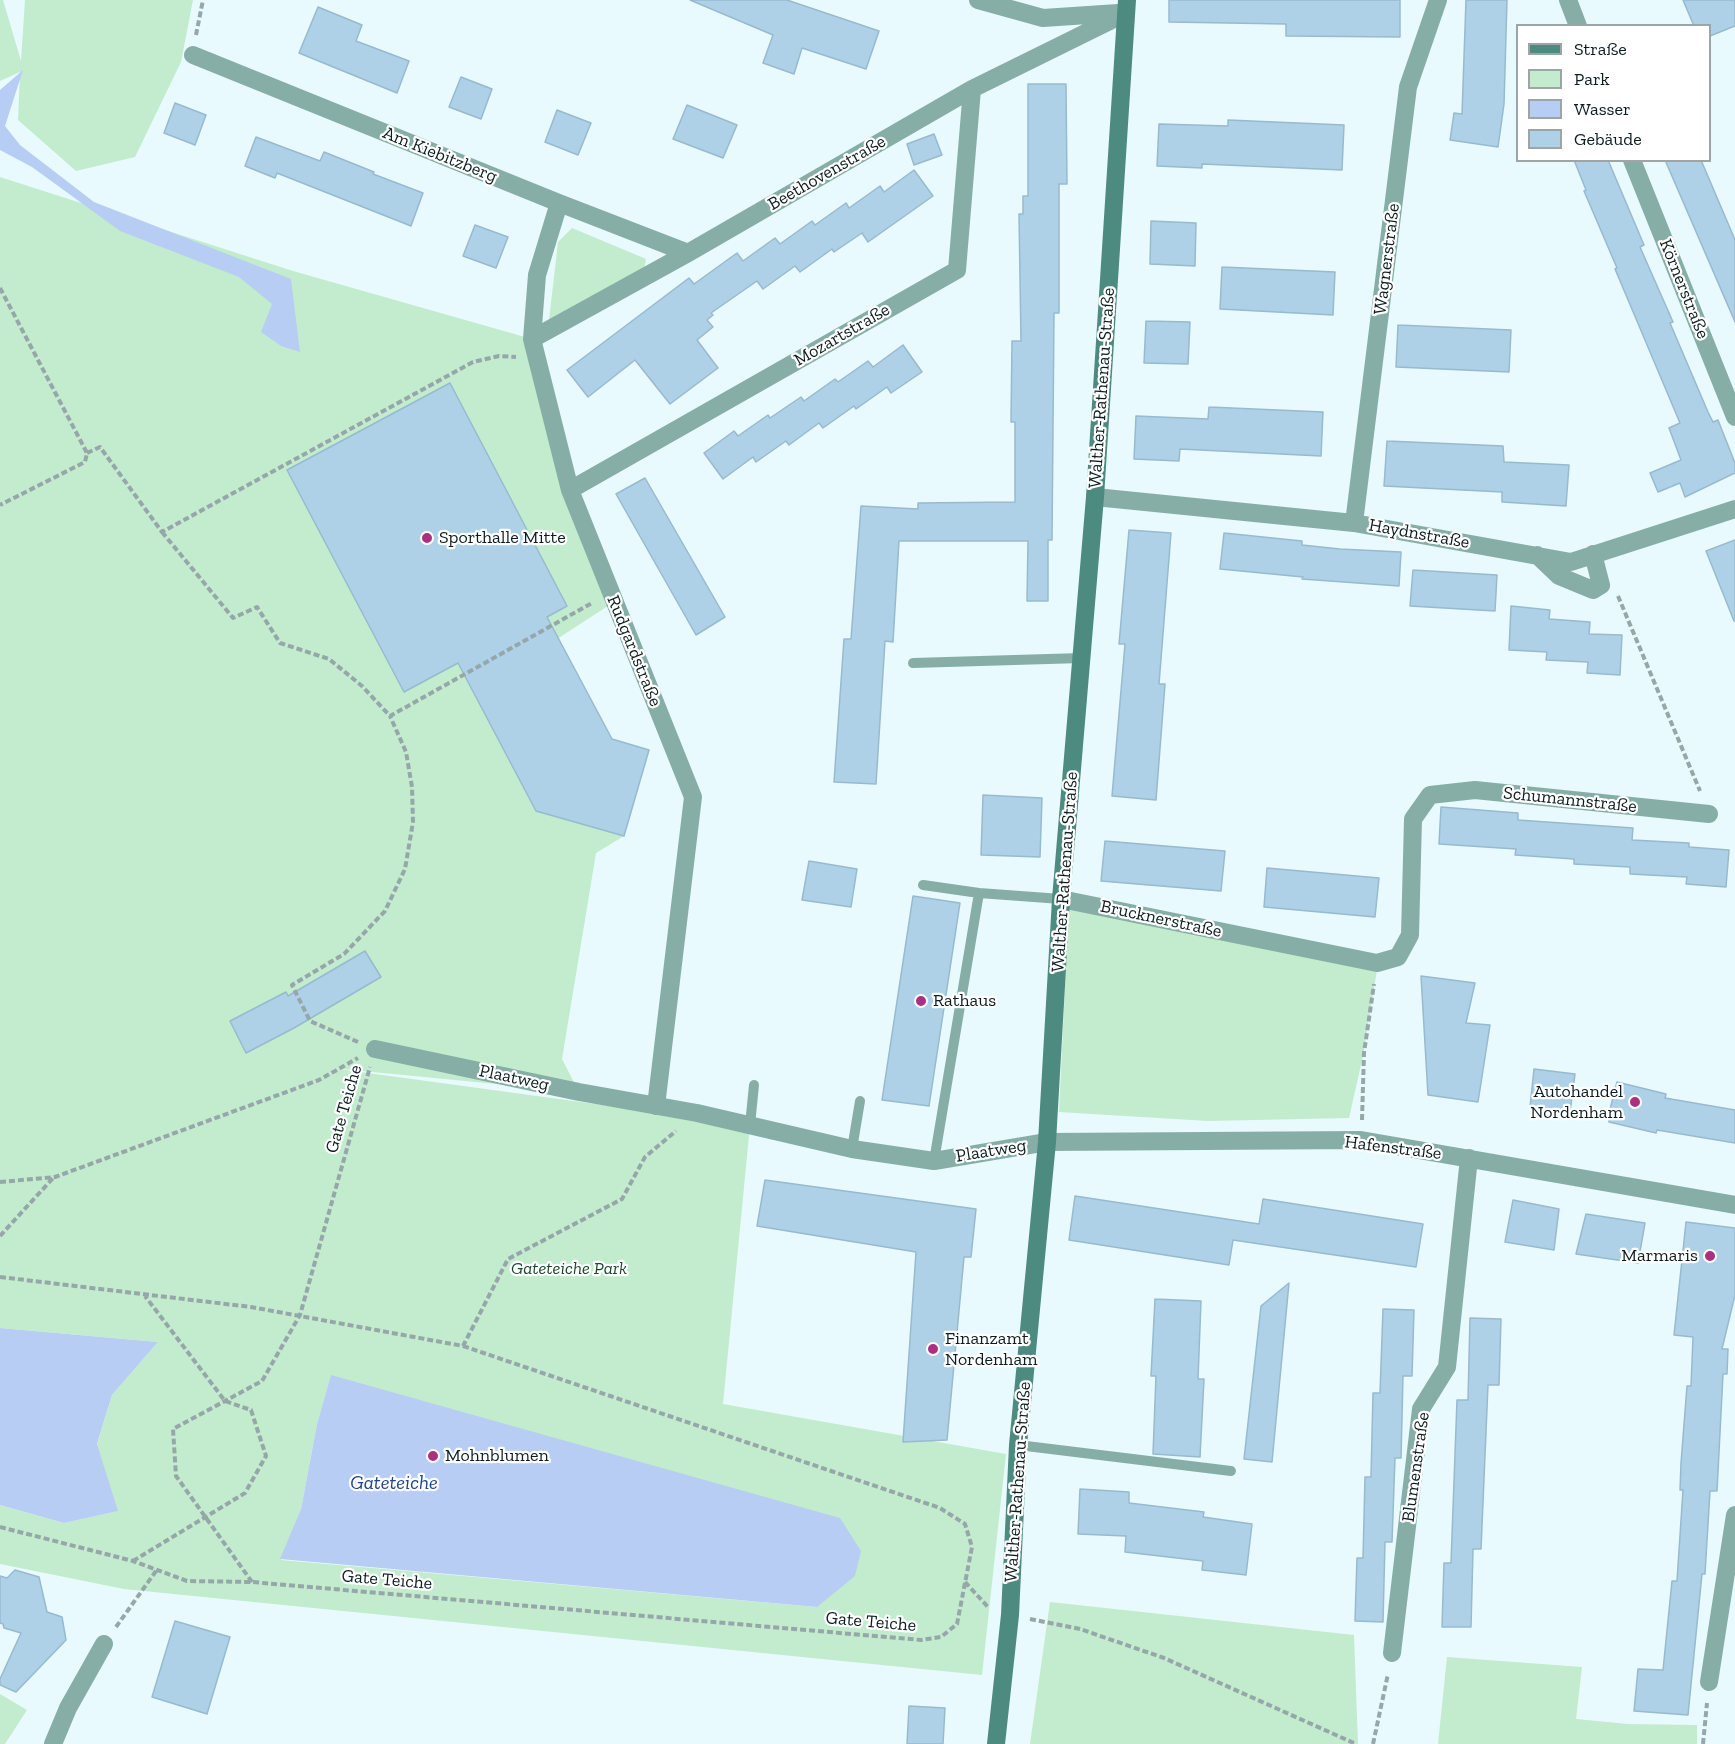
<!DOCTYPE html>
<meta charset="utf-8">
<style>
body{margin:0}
#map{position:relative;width:1735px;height:1744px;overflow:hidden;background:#e8fafd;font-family:"Zilla Slab",serif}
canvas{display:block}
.legend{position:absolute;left:1516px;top:24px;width:195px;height:138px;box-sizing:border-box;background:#fff;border:2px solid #9ea5a6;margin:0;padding:8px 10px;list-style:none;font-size:18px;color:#0c1d20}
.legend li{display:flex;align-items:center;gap:12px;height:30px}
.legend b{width:30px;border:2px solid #9ea5a6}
</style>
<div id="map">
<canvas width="1735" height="1744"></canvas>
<ul class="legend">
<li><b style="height:8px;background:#4d8a7f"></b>Straße</li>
<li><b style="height:16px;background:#c2eccd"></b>Park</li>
<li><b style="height:16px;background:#b8cdf3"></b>Wasser</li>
<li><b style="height:16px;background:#aed1e7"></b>Gebäude</li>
</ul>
</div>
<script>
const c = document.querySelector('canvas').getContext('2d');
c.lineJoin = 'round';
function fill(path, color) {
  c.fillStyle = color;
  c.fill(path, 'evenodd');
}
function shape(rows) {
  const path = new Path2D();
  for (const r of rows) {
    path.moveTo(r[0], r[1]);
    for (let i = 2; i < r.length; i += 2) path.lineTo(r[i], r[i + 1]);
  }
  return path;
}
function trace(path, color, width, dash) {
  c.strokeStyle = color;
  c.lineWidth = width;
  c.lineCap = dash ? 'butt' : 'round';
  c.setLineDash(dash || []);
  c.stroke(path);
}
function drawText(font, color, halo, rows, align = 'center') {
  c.font = font + ' "Zilla Slab",serif';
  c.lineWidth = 4.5;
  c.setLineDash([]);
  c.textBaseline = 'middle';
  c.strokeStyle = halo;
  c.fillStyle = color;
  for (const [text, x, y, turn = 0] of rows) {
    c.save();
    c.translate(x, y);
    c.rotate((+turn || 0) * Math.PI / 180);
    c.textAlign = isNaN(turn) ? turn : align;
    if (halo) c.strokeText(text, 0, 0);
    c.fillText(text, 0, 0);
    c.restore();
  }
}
const green = shape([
 [0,0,3,0,21,61,25,0,193,0,181,62,135,157,76,171,18,120,20,72,0,81],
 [0,177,293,271,532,339,614,602,474,693,536,811,624,836,596,853,562,1059,579,1092,331,1068,750,1125,723,1404,1006,1454,982,1675,124,1589,0,1564,0,1505,64,1523,117,1511,97,1445,112,1395,158,1342,0,1328],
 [331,1376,817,1607,281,1560,301,1509,317,1424],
 [572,228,646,259,644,270,549,320,558,242],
 [1069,904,1378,964,1363,1056,1349,1118,1208,1121,1059,1112],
 [1050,1602,1354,1635,1358,1744,1030,1744],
 [1447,1657,1582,1667,1576,1719,1628,1724,1697,1725,1697,1744,1438,1744],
 [0,1694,27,1710,5,1744,0,1744]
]);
const water = shape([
 [23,70,5,126,20,145,94,202,291,279,300,352,281,346,261,332,272,304,239,277,120,231,32,167,0,150,0,90],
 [0,1328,158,1342,112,1395,97,1444,118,1511,64,1523,0,1505],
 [331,1375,840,1518,861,1551,855,1576,817,1607,280,1559,301,1509,317,1424]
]);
const building = shape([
 [690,0,787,0,879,31,866,69,802,48,794,74,763,63,773,35,690,0],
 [1169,0,1400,0,1400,37,1286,36,1286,24,1169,22,1169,0],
 [1466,0,1507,0,1504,104,1498,147,1450,140,1454,113,1462,114,1466,0],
 [1683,0,1735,0,1735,26,1710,36,1710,26,1694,26,1683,0],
 [318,7,362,25,356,41,409,61,397,93,299,53,318,7],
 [461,77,492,89,481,119,449,107,461,77],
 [1028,84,1066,84,1067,184,1059,184,1059,313,1054,313,1052,540,1048,540,1048,601,1027,601,1028,541,899,541,893,642,885,641,876,784,834,782,844,639,851,639,861,506,918,509,918,503,1015,502,1015,422,1011,422,1012,341,1021,341,1019,214,1023,214,1023,196,1028,196,1028,84],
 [175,103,206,115,195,145,164,133,175,103],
 [687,105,737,125,723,158,673,139,687,105],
 [557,110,591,123,578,155,545,142,557,110],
 [1228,120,1344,125,1342,170,1202,164,1202,168,1157,166,1159,124,1228,126,1228,120],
 [934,134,942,155,914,165,907,144,934,134],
 [256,137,320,161,324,152,374,172,373,174,423,193,411,226,277,173,275,178,245,166,256,137],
 [1574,160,1608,160,1644,245,1640,247,1673,322,1670,323,1708,412,1713,422,1718,420,1735,463,1735,473,1685,497,1680,483,1658,492,1650,473,1681,460,1669,428,1680,423,1615,269,1617,268,1584,191,1586,190,1574,160],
 [1665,160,1701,160,1727,221,1735,240,1735,322,1665,160],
 [914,170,933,196,868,242,862,233,834,252,832,249,800,272,795,266,763,289,757,281,711,313,713,315,707,320,713,327,697,340,718,368,670,404,635,360,588,397,567,370,689,278,694,284,737,253,743,261,775,238,780,244,812,221,815,225,846,203,849,208,880,186,884,192,914,170],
 [1151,221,1196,223,1195,266,1150,264,1151,221],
 [475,225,508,237,496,268,463,256,475,225],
 [1222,267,1335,272,1333,315,1220,309,1222,267],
 [1146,321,1190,322,1188,364,1144,363,1146,321],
 [1398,325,1511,330,1509,372,1396,367,1398,325],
 [903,345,922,372,891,393,887,387,856,409,854,406,823,428,819,423,789,445,786,441,756,462,753,457,723,479,704,453,734,431,738,436,768,415,770,418,801,397,804,401,835,379,838,382,868,361,873,367,903,345],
 [450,383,567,606,547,617,612,739,649,750,624,836,536,811,458,663,404,692,287,470,450,383],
 [1209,407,1323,412,1321,456,1180,449,1179,461,1134,459,1136,416,1208,419,1209,407],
 [1387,441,1503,446,1504,462,1569,465,1566,506,1502,502,1502,492,1384,486,1387,441],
 [645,478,725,617,696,635,616,494,645,478],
 [1129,530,1171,533,1159,684,1165,684,1156,800,1112,796,1125,644,1119,644,1129,530],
 [1224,533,1302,541,1302,545,1340,549,1401,552,1399,586,1302,579,1303,577,1220,569,1224,533],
 [1735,540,1735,621,1734,621,1706,551,1735,540],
 [1413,570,1497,575,1495,611,1410,606,1413,570],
 [1511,606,1550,610,1549,619,1590,622,1589,634,1622,635,1620,675,1587,673,1588,662,1546,660,1547,652,1509,650,1511,606],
 [983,795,1042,798,1040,857,981,855,983,795],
 [1441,807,1518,813,1518,820,1633,828,1632,840,1689,843,1689,847,1729,850,1726,887,1686,884,1687,877,1630,874,1630,867,1574,864,1574,859,1515,855,1516,849,1439,844,1441,807],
 [1105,841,1225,851,1221,891,1101,881,1105,841],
 [809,861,857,869,851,907,802,900,809,861],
 [1267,868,1379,878,1375,917,1264,907,1267,868],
 [913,896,960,903,929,1106,882,1100,913,896],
 [365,951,381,977,294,1028,246,1053,230,1021,286,992,288,996,365,951],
 [1421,976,1475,983,1466,1023,1490,1025,1478,1102,1428,1095,1421,976],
 [1534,1069,1575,1074,1570,1112,1530,1107,1534,1069],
 [1617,1082,1666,1094,1665,1098,1735,1110,1735,1143,1657,1130,1656,1133,1609,1122,1609,1113,1617,1082],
 [765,1180,976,1209,971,1257,964,1257,947,1440,903,1442,916,1252,757,1226,765,1180],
 [1075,1196,1259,1224,1263,1199,1423,1224,1416,1267,1233,1240,1229,1265,1069,1240,1075,1196],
 [1513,1200,1559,1209,1554,1250,1505,1242,1513,1200],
 [1586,1214,1645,1223,1638,1263,1576,1254,1586,1214],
 [1686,1222,1735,1228,1735,1295,1722,1349,1728,1349,1727,1374,1723,1374,1717,1491,1710,1491,1705,1574,1702,1574,1688,1715,1634,1711,1638,1669,1663,1670,1672,1581,1677,1581,1683,1490,1680,1490,1681,1463,1687,1386,1691,1386,1693,1337,1674,1335,1686,1222],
 [1289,1283,1272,1462,1244,1459,1261,1306,1289,1283],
 [1155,1299,1201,1301,1198,1379,1204,1379,1200,1457,1153,1454,1156,1376,1151,1376,1155,1299],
 [1383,1309,1414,1310,1412,1376,1403,1376,1401,1458,1395,1458,1392,1542,1385,1542,1383,1622,1355,1621,1357,1558,1363,1558,1365,1477,1371,1477,1373,1393,1380,1393,1383,1309],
 [1470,1318,1501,1319,1499,1385,1488,1385,1481,1549,1473,1549,1471,1627,1442,1627,1444,1563,1451,1563,1457,1400,1468,1400,1470,1318],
 [1080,1489,1129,1492,1129,1503,1204,1512,1203,1517,1252,1524,1246,1575,1202,1570,1203,1561,1125,1552,1126,1536,1078,1534,1080,1489],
 [15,1570,39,1577,47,1612,62,1617,66,1640,16,1692,0,1685,0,1679,21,1633,4,1628,3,1624,0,1623,0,1576,7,1578,15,1570],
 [175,1621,230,1637,207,1714,152,1697,175,1621],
 [909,1706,945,1708,943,1744,907,1744,909,1706]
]);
const path = shape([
 [196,35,203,0],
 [0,288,87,453,85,462,0,505],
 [87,453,100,447,162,532,473,362,499,356,516,357],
 [162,532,233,618,257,607,280,643,329,659,362,686,390,716,592,603],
 [1618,596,1700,791],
 [358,1042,310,1021,292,985,344,954,385,911,405,869,413,822,412,787,406,752,390,716],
 [1362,1120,1364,1053,1374,984],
 [0,1182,55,1177,319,1080,358,1058],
 [0,1236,54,1177],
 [0,1277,251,1307,463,1346,508,1259,622,1199,645,1157,676,1131],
 [0,1527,133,1561,187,1581,252,1582,921,1640,941,1637,957,1624,972,1547,965,1524,940,1508,463,1346],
 [133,1561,245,1493,266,1456,251,1410,225,1401,145,1296],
 [252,1582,176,1476,173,1429,262,1381,300,1315,370,1067],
 [965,1582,988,1607],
 [1030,1619,1080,1629,1164,1658,1356,1744],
 [116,1627,156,1571],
 [1373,1744,1388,1674],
 [1703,1744,1707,1703]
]);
const lane = shape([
 [913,663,1082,658],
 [923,885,979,893,1061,899],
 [750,1125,754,1085],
 [852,1149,860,1101],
 [934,1161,979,893],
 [1018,1445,1231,1471]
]);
const street = shape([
 [978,0,1043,18,1118,13],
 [1568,0,1578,26],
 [193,55,559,203,688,253],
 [1632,160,1735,417],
 [559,203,537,275,532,339,570,490,693,797,656,1106],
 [532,339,688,253,972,89,1126,13],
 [570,490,957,270,972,89],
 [1095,497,1354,523,1571,562,1735,509],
 [1354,523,1408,87,1438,0],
 [1537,555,1559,576,1593,590,1601,585,1593,554],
 [1061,899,1377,963,1398,957,1410,935,1413,819,1430,795,1475,790,1709,814],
 [375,1049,579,1092,697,1113,852,1149,934,1161,1047,1142,1361,1140,1735,1205],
 [1392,1653,1421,1409,1447,1367,1469,1158],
 [1709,1682,1735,1515],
 [53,1744,68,1708,104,1644]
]);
const secondary = shape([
 [996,1744,1010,1615,1018,1445,1047,1142,1061,899,1095,497,1127,0]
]);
const markers = [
 [427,538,6,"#ac3082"],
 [921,1001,6,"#ac3082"],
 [1635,1102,6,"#ac3082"],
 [1710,1256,6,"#ac3082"],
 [933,1349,6,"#ac3082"],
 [433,1456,6,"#ac3082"]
];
const streetNames = [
 ["Am Kiebitzberg",440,155,22],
 ["Beethovenstraße",827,173,-30],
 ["Wagnerstraße",1387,259,-83],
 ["Körnerstraße",1684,289,68],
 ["Mozartstraße",842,335,-30],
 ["Walther-Rathenau-Straße",1102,388,-86],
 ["Haydnstraße",1419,534,10],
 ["Rudgardstraße",634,651,68],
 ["Schumannstraße",1570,800,6],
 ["Walther-Rathenau-Straße",1065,872,-86],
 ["Brucknerstraße",1161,919,12],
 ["Plaatweg",514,1078,12],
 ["Gate Teiche",344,1109,-74],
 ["Hafenstraße",1393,1148,7],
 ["Plaatweg",991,1151,-9],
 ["Blumenstraße",1416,1467,-82],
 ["Walther-Rathenau-Straße",1018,1482,-86],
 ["Gate Teiche",387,1580,5],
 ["Gate Teiche",871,1622,5]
];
const poiNames = [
 ["Sporthalle Mitte",439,538],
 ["Rathaus",933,1001],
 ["Autohandel",1623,1092,"right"],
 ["Nordenham",1623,1113,"right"],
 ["Marmaris",1698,1256,"right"],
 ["Finanzamt",945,1339],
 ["Nordenham",945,1360],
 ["Mohnblumen",445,1456]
];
const parkNames = [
 ["Gateteiche Park",569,1269]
];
const waterNames = [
 ["Gateteiche",394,1483]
];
fill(green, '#c2eccd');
fill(water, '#b8cdf3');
fill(building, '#aed1e7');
trace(building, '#98bacf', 1.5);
trace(path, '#96a7aa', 4, [6, 3]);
trace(lane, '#87aea6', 10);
trace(street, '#87aea6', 18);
trace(secondary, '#4d8a7f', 18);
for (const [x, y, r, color] of markers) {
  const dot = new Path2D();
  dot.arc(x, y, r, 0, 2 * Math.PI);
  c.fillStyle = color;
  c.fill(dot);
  trace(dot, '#fff', 2);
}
drawText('18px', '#0c1d20', '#fff', streetNames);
drawText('18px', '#0c1d20', '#fff', poiNames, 'left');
drawText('italic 18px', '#174a2b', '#fff', parkNames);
drawText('italic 20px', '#21438b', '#fff', waterNames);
</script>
